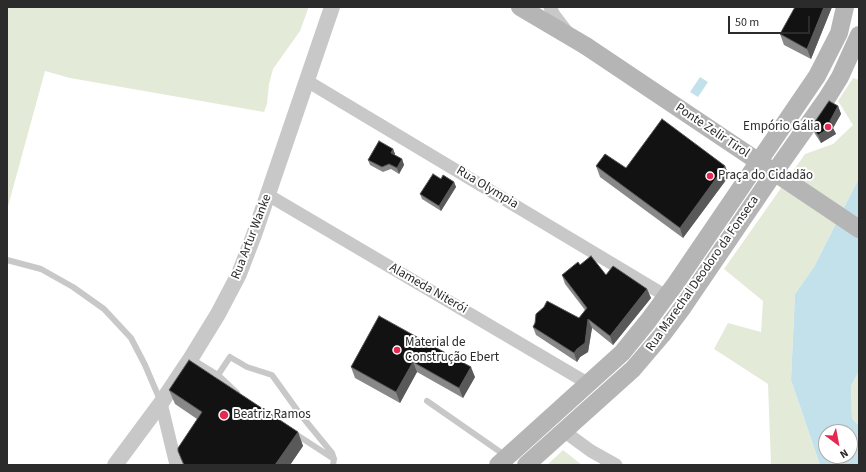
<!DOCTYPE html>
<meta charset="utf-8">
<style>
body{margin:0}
#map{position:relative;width:866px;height:472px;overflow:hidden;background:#fff;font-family:"Source Sans 3",sans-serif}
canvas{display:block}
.frame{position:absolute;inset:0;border:8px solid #2b2b2b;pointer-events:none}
.north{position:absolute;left:818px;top:424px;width:40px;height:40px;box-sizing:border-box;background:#fff;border:1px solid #aaa;border-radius:50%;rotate:148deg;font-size:11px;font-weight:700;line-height:16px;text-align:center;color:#2b2b2b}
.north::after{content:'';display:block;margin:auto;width:14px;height:18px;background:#e72852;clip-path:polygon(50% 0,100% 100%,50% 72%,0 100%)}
.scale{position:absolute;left:728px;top:16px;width:82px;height:18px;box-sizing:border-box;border:2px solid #2b2b2b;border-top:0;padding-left:5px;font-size:12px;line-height:14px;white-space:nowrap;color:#2b2b2b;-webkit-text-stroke:3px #fff;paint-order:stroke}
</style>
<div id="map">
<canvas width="866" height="472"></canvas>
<div class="frame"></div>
<div class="north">N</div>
<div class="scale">50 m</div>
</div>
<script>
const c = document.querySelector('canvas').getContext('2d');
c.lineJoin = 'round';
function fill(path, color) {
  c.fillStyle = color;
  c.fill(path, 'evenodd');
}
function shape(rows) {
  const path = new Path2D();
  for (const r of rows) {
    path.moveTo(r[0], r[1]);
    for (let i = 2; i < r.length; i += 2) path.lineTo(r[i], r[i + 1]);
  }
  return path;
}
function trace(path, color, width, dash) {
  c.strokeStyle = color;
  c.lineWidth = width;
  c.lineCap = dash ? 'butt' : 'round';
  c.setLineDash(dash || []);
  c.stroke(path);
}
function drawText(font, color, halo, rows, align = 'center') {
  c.font = font + ' "Source Sans 3",sans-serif';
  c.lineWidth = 4;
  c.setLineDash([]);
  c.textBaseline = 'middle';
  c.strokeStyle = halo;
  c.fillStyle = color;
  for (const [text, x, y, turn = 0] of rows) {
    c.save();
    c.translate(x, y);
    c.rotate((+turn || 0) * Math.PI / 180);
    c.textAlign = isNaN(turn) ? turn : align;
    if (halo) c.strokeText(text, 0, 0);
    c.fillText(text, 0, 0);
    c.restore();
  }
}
const green = shape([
 [7,7,308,7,308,9,300,31,273,69,269,84,267,104,264,112,70,78,45,71,7,210],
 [853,78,859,80,859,178,814,267,795,294,791,380,820,465,771,465,768,384,714,349,728,323,761,332,763,301,724,269,805,154,833,144,853,125,838,101],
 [859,371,859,426,852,418,851,386],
 [563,450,582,465,547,465]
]);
const water = shape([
 [700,77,708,82,698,97,690,92],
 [859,178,859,371,851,386,852,418,859,426,859,465,820,465,791,380,795,294,814,267],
 [826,432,850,432,850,456,826,456]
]);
const service = shape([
 [7,260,41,269,73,287,104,309,131,338,145,365,160,400],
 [192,359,218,375,230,357,247,367,272,375,300,414,332,453,334,459,333,465],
 [218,375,237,393],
 [427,401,506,456],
 [294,433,334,459]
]);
const minor = shape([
 [550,7,554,15,567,32],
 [307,81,666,296],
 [268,195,589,384],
 [161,403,176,465],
 [565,432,591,451,616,465]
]);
const tertiary = shape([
 [115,465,161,403,191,358,218,314,239,274,254,235,332,7]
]);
const secondary = shape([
 [520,7,586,46],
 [498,465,622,353,648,321,676,283,817,76,839,33,845,7],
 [526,465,633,369,662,335,683,307,774,173,827,98,840,77,859,35]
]);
const secondaryBridge = shape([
 [586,46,859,229]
]);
const wall = shape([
 [795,7,832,7,811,59,784,45,780,34],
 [838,106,841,114,833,128,836,134,821,143,815,134,812,126],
 [393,149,395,154,395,155,402,159,404,165,399,174,391,169,383,172,370,165,368,160],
 [596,166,626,168,725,166,729,176,683,238,600,177],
 [441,179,454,182,456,187,441,211,422,199,420,194],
 [580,265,606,275,647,289,651,298,613,345,592,328,588,352,580,357,577,362,536,335,533,327,579,318,585,310,565,284,562,275],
 [379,316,475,377,463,398,417,372,400,403,355,378,351,367],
 [169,390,298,432,303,446,290,465,183,465,178,451,197,419,175,404]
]);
const shadedWall = shape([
 [824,7,832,7,811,59,807,49],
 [838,106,841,114,833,128,836,134,821,143,818,135,830,121],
 [393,149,395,154,393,158,391,153],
 [402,159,404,165,399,174,397,168],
 [725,166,729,176,683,238,680,228],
 [454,182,456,187,441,211,439,206],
 [647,289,651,298,613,345,610,336],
 [588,319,592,328,588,352,580,357,577,362,574,353],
 [413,362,417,372,400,403,396,392],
 [471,367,475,377,463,398,459,388],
 [298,432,303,446,290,465,275,465]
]);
const building = shape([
 [795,7,824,7,807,49,780,34,795,7],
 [829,101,838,106,830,121,833,126,818,135,812,126,829,101],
 [662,119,725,166,680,228,596,166,605,154,626,168,662,119],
 [379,141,393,149,391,153,402,159,397,168,389,164,382,167,368,160,379,141],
 [433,174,441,179,443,175,454,182,439,206,420,194,433,174],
 [591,256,606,275,613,266,647,289,610,336,588,319,585,343,577,349,574,353,533,327,535,323,536,314,544,307,547,301,579,318,587,308,562,275,578,262,580,265,591,256],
 [379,316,471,367,459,388,413,362,396,392,351,367,379,316],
 [189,360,298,432,275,465,184,465,178,451,178,448,202,412,169,390,189,360]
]);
const markers = [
 [828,127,4,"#e72852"],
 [710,176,4,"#e72852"],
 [397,350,4,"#e72852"],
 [224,415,5,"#e72852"]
];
const poiNames = [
 ["Empório Gália",820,127,"right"],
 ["Praça do Cidadão",718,176],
 ["Material de",405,343],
 ["Construção Ebert",405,358],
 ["Beatriz Ramos",233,415]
];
const streetNames = [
 ["Ponte Zelir Tirol",712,131,34],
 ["Rua Olympia",487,188,31],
 ["Rua Artur Wanke",252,237,-69],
 ["Rua Marechal Deodoro da Fonseca",703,274,-55],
 ["Alameda Niterói",428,289,30]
];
fill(green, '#e4ead8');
fill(water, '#c3e1eb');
trace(service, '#c8c8c8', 6);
trace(minor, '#c8c8c8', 13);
trace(tertiary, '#c8c8c8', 16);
trace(secondary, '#b5b5b5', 18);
trace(secondaryBridge, '#b5b5b5', 18);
fill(wall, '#888');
fill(shadedWall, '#595959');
fill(building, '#121212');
trace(building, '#595959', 1);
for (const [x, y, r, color] of markers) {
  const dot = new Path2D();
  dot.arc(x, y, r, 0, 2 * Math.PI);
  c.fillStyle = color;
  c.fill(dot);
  trace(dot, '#fff', 1.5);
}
drawText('13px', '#2b2b2b', '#fff', poiNames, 'left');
drawText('13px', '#2b2b2b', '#fff', streetNames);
</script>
